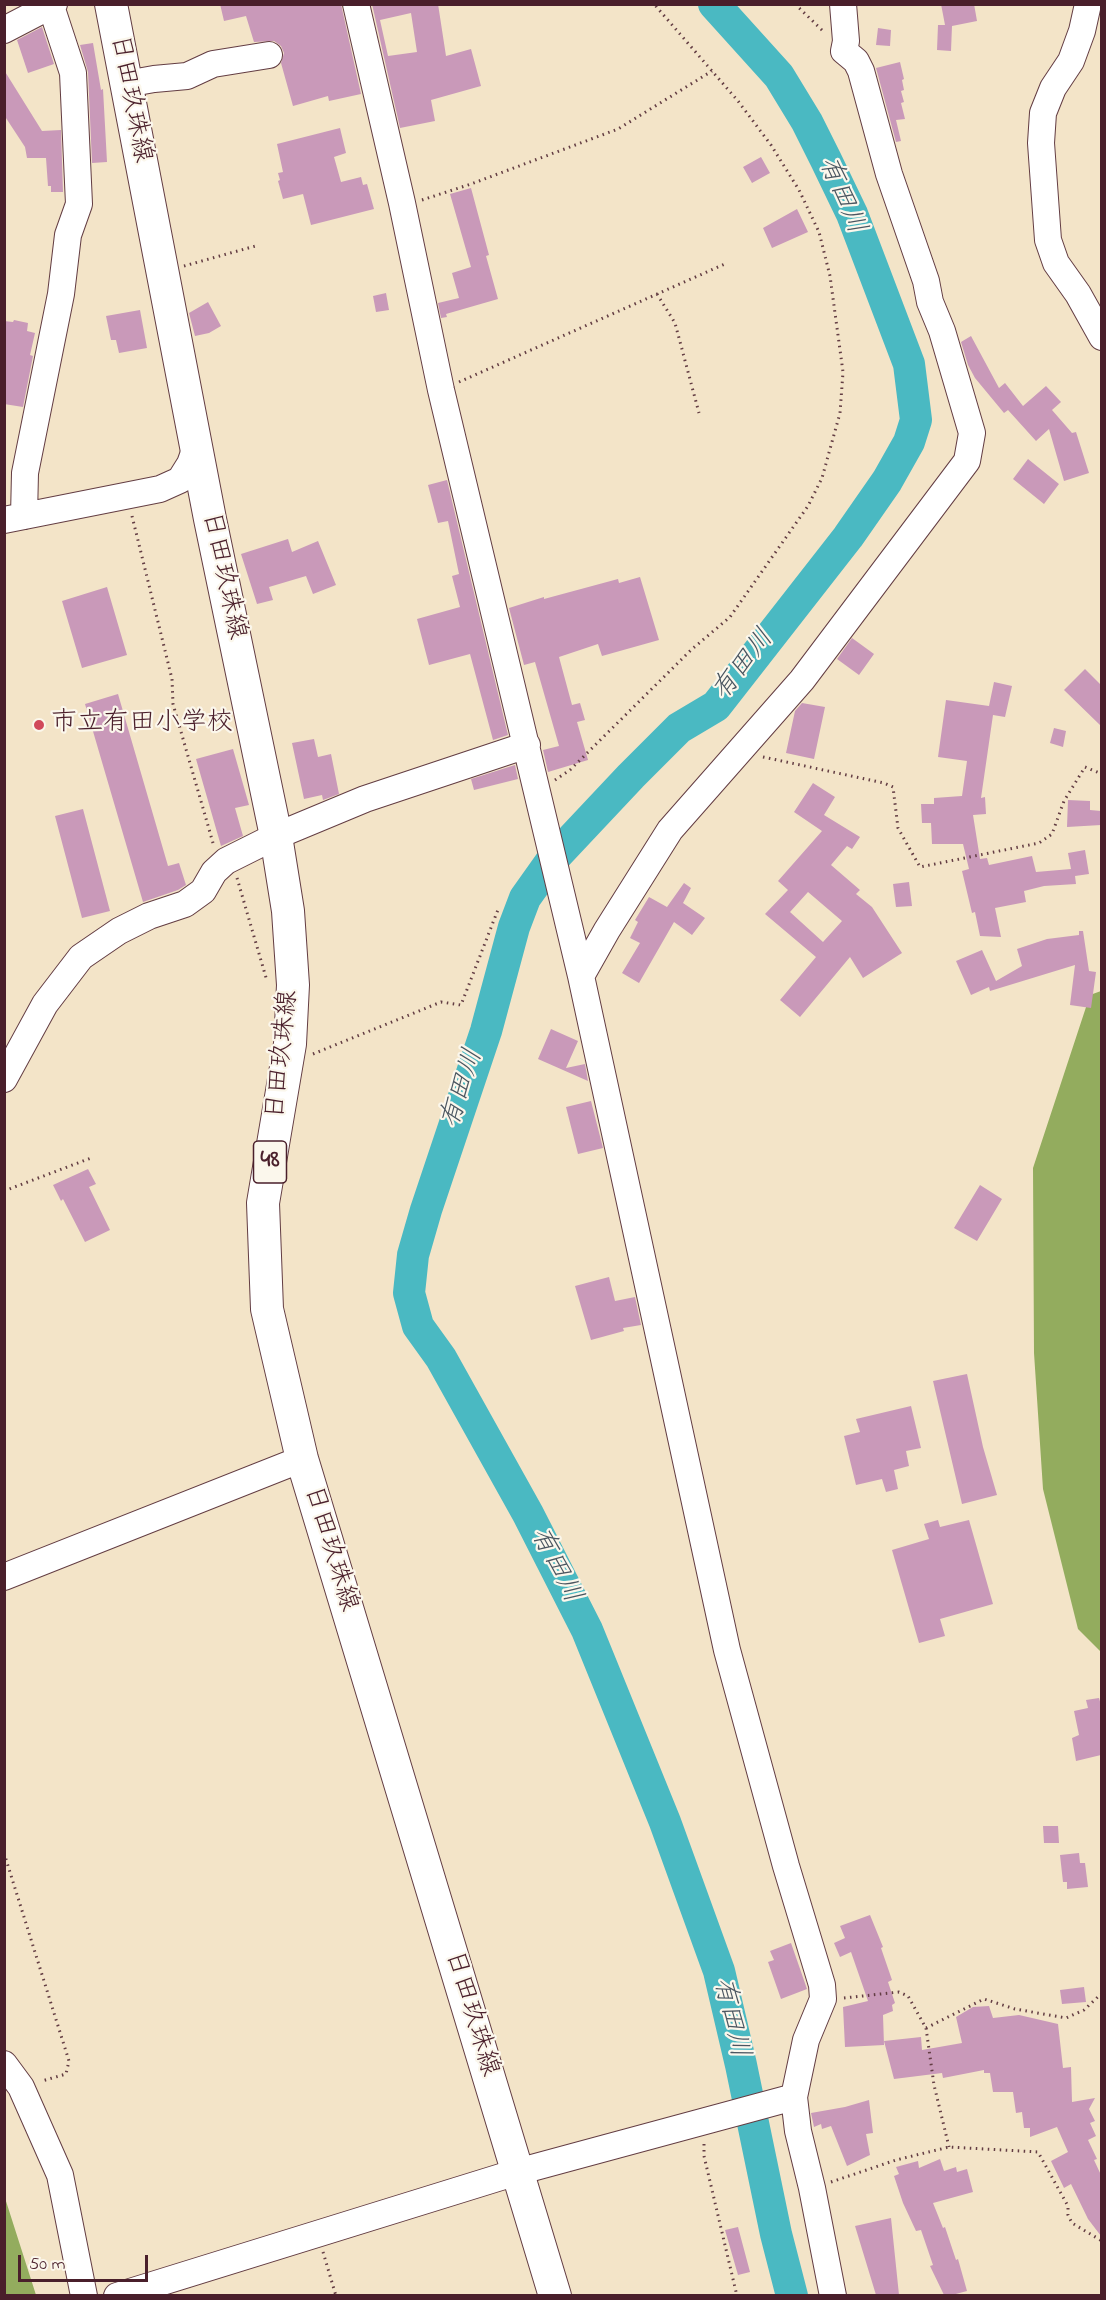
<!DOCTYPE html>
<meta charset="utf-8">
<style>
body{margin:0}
#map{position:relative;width:1106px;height:2300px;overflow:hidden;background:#f3e4c8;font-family:"Indie Flower",sans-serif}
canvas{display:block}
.frame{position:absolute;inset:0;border:6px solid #4a1f2b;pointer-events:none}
.scale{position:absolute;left:18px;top:2255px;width:130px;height:27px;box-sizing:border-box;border:3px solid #4a1f2b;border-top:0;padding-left:8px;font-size:18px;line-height:21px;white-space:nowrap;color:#4a1f2b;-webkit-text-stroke:4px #fbf7ec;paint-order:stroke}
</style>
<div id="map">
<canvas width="1106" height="2300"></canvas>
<div class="frame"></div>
<div class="scale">50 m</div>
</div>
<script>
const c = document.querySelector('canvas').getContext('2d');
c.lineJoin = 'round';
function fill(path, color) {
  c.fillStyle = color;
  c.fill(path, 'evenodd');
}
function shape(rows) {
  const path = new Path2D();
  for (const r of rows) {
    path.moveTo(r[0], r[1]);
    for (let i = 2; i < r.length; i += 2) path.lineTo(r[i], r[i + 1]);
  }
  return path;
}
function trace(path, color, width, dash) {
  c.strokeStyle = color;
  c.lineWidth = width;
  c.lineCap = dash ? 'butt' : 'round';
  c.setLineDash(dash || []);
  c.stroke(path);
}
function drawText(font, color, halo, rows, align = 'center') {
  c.font = font + ' "Indie Flower","Klee One",sans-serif';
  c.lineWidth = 4.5;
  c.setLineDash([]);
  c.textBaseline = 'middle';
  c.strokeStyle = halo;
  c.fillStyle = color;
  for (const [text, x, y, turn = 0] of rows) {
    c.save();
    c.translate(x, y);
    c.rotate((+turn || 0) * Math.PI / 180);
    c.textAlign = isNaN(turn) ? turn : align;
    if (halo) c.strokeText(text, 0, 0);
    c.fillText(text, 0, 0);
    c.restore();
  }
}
const forest = shape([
 [1101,991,1101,1652,1078,1629,1043,1489,1034,1353,1033,1168,1090,995],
 [4,2198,5,2198,36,2295,5,2295]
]);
const river = shape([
 [714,4,779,76,807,122,826,160,852,214,909,364,916,420,909,442,887,481,848,537,716,706,679,728,631,776,552,860,525,898,514,927,486,1031,426,1210,413,1255,409,1293,418,1326,441,1358,528,1514,587,1630,665,1822,719,1971,741,2065,776,2234,792,2296]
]);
const building = shape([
 [220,4,341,4,361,94,329,101,328,96,293,106,281,63,284,53,281,46,274,41,254,42,246,16,224,21],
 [372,4,438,4,446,56,471,49,481,86,431,100,435,121,400,128],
 [411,13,417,52,388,56,380,20],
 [941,4,974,4,977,21,952,26,951,51,937,50,938,25,945,25],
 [42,27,54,64,28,73,17,40],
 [878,28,891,30,890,46,876,45],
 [93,43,101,90,103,89,107,162,92,163,88,72,80,45],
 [900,62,904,79,902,80,904,90,901,91,904,102,901,103,905,119,896,120,901,141,896,142,876,68],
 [4,70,42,131,61,130,63,192,51,192,51,186,48,186,46,158,27,158,25,147,4,115],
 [340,128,346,153,334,157,341,182,361,177,363,185,367,184,374,209,311,225,303,194,283,199,278,181,280,180,278,173,283,172,277,144],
 [761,157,770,173,752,183,743,167],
 [471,188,489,255,486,256,498,299,446,314,447,317,441,318,438,303,459,298,452,273,471,267,450,194],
 [797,209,808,232,772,248,763,228],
 [386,293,389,310,376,312,373,296],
 [208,302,221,326,209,333,195,336,189,313],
 [140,310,147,348,119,353,116,340,111,340,106,316],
 [14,320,28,323,27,331,35,333,30,355,33,356,23,407,4,404,4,321,13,322],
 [971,336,999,388,1005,383,1023,406,1046,386,1061,402,1052,410,1072,433,1076,432,1089,473,1064,481,1049,429,1036,441,1008,410,1004,413,975,378,968,365,961,342],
 [1028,459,1059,484,1044,504,1013,479],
 [447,480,508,735,493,740,470,654,429,665,417,619,460,607,452,576,459,574,448,521,438,523,428,485],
 [288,539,292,552,318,541,336,585,313,594,306,576,269,587,273,600,257,604,241,554],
 [640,577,659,640,602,656,598,644,559,657,572,705,580,703,585,720,577,722,588,760,548,772,543,750,559,746,535,662,524,665,509,608,544,597,544,599,618,579,619,583],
 [107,587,127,655,82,668,62,601],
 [852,638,874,654,859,675,837,659],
 [1085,669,1101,685,1101,726,1064,690],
 [994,682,1012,686,1005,717,993,715,981,798,985,797,986,814,973,815,980,859,987,858,989,865,1032,856,1036,872,1071,869,1068,853,1085,850,1089,874,1075,876,1076,884,1044,886,1024,891,1026,902,995,908,1001,937,980,936,975,912,972,913,962,871,969,869,963,844,932,844,931,823,922,823,921,804,934,804,934,798,962,796,967,761,938,757,946,700,989,706],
 [118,694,168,866,179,863,186,885,178,890,143,902,85,704],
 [802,703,825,707,814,759,786,753,795,711],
 [1054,728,1066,731,1063,747,1050,743],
 [314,739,318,757,331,754,339,794,323,800,322,795,304,799,292,743],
 [233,749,249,805,235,808,243,836,221,846,196,759],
 [515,765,518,779,474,790,471,779],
 [813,783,835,797,824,815,860,837,852,849,847,846,831,865,860,890,856,894,872,907,902,953,863,978,850,957,800,1017,780,1000,816,957,765,914,788,890,778,881,822,831,794,812],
 [808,892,842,921,823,942,790,912],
 [1068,800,1090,801,1090,810,1101,811,1101,825,1067,827],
 [83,809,110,911,82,918,55,816],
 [909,882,912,906,896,907,893,884],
 [684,883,691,888,683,903,705,918,692,935,674,922,639,983,622,973,640,943,630,938,638,922,635,920,649,897,667,907],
 [1079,931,1083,931,1089,971,1096,972,1091,1008,1070,1005,1075,965,990,991,989,987,971,995,956,961,982,950,996,981,1022,966,1017,949,1047,939,1079,935],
 [551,1029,578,1041,566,1068,585,1064,588,1081,538,1059],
 [591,1101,603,1148,578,1154,566,1107],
 [88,1169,96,1184,89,1187,110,1230,85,1242,63,1199,61,1201,53,1185],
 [980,1185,1002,1199,977,1241,954,1228],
 [609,1277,615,1301,635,1297,641,1325,623,1328,624,1331,591,1340,575,1286],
 [967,1374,983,1447,997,1495,962,1504,933,1381],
 [911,1406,921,1448,906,1451,909,1466,894,1470,898,1489,886,1492,882,1479,856,1485,844,1436,860,1432,856,1419],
 [938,1520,940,1527,969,1520,993,1604,940,1619,945,1636,919,1643,892,1550,929,1539,924,1524],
 [1099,1698,1101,1705,1101,1755,1076,1761,1072,1738,1079,1735,1074,1711,1088,1708,1086,1700],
 [1043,1826,1058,1826,1059,1843,1044,1843],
 [1079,1853,1080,1863,1085,1863,1088,1887,1067,1889,1067,1882,1063,1882,1060,1855],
 [870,1915,883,1947,881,1948,892,1980,888,1982,895,2003,892,2005,893,2011,883,2015,884,2045,845,2047,843,2007,868,2001,851,1952,840,1957,834,1943,845,1938,840,1926],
 [791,1943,807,1989,781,1999,768,1962,774,1960,770,1951],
 [1084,1987,1086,2002,1062,2004,1060,1990],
 [989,2006,993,2018,1019,2015,1058,2024,1063,2068,1071,2067,1072,2102,1095,2098,1089,2109,1095,2121,1090,2123,1096,2136,1088,2140,1097,2159,1094,2160,1101,2175,1101,2236,1088,2219,1071,2184,1064,2188,1051,2161,1068,2152,1057,2127,1030,2137,1030,2128,1024,2128,1022,2112,1016,2113,1013,2092,993,2092,990,2073,984,2073,984,2070,943,2078,942,2073,894,2079,884,2041,921,2037,922,2050,962,2043,956,2017,973,2007],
 [869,2100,873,2133,866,2134,870,2155,847,2166,831,2126,822,2129,821,2124,814,2127,811,2113,845,2107],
 [940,2159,944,2171,956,2167,957,2172,967,2169,973,2192,933,2203,943,2228,945,2227,956,2260,958,2259,967,2291,952,2295,944,2295,930,2266,933,2265,921,2230,916,2231,903,2203,894,2176,899,2174,896,2167,918,2161,919,2168],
 [891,2218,899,2295,876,2295,855,2226],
 [738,2227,750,2272,738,2275,725,2230]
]);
const path = shape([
 [795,4,824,32],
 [422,200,471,184,618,129,712,71],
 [184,266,259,245],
 [657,294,675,323,699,413],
 [459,382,727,263],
 [132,516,172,679,173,704,213,843],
 [763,757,884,783,893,787,898,828,920,867,1039,843,1052,834,1064,801,1085,767,1102,774],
 [555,780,570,770,691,650,730,617,808,506,822,478,840,413,843,372,830,276,819,232,799,190,771,145,738,101,654,4],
 [237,878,267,981],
 [313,1054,441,1002,461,1005,499,907],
 [4,1191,91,1158],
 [4,1853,69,2061,66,2074,42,2081],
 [844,1998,899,1992,908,1996,926,2028,934,2085,949,2147],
 [926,2028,984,1999,1015,2009,1066,2018,1084,2010,1102,1993],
 [704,2144,704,2156,737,2296],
 [831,2182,896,2160,949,2147,1038,2152,1068,2206,1068,2215,1072,2223,1102,2241],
 [323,2252,336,2296]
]);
const minor = shape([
 [356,4,402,203,441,390,581,976,727,1650,786,1866,822,1985,823,1999,806,2040,794,2097,798,2131,812,2188,833,2296],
 [1088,4,1082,31,1071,61,1053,88,1043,113,1041,143,1048,240,1056,263,1078,294,1102,337],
 [4,30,54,4],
 [126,84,154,79,187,76,213,64,269,55],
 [24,516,25,473,61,294,68,235,79,204,73,73,51,6],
 [4,520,160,489,180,480,190,464,196,447],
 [581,976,607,930,670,830,802,680,967,461,972,433,942,331,930,302,926,281,889,174,861,71,856,61,844,51,846,41,843,4],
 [4,1079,45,1004,81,957,119,931,149,916,185,904,203,891,214,872,226,861,276,836,365,799,527,745],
 [4,1577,302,1459],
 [4,2064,21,2087,60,2175,84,2296],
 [117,2296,517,2172,794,2097]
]);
const major = shape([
 [111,4,210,519,276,836,288,911,293,985,290,1044,263,1203,267,1309,302,1459,555,2296]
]);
const markers = [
 [39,725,6,"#d1495b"]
];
const shields = [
 [270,1162,33]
];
const shieldNames = [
 ["48",270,1162]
];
const streetNames = [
 ["日田玖珠線",129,99,79],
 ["日田玖珠線",222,576,78],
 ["日田玖珠線",284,1055,-84],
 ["日田玖珠線",329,1549,73],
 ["日田玖珠線",470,2014,73]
];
const poiNames = [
 ["市立有田小学校",51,725]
];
const waterNames = [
 ["有田川",840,196,67],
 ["有田川",745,666,-52],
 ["有田川",464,1089,-72],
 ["有田川",554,1566,63],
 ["有田川",729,2018,77]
];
fill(forest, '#93ac5e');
trace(river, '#4ab9c2', 32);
fill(building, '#c999b9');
trace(minor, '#633d43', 28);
trace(major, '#633d43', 34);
trace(path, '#633d43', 3, [1.5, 4.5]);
trace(minor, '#fff', 26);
trace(major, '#fff', 32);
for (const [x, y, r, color] of markers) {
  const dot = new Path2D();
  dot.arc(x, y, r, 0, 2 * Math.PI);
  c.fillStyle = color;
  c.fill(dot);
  trace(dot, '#fbf7ec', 2);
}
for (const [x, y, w] of shields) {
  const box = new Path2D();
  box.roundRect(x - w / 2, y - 21, w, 42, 4.5);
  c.fillStyle = '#fbf7ec';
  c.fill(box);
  trace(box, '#4a1f2b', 1.5);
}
drawText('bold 24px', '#4a1f2b', null, shieldNames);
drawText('26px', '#4a1f2b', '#fbf7ec', streetNames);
drawText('26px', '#4a1f2b', '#fbf7ec', poiNames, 'left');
drawText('italic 27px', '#4a5560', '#fbf7ec', waterNames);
</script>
